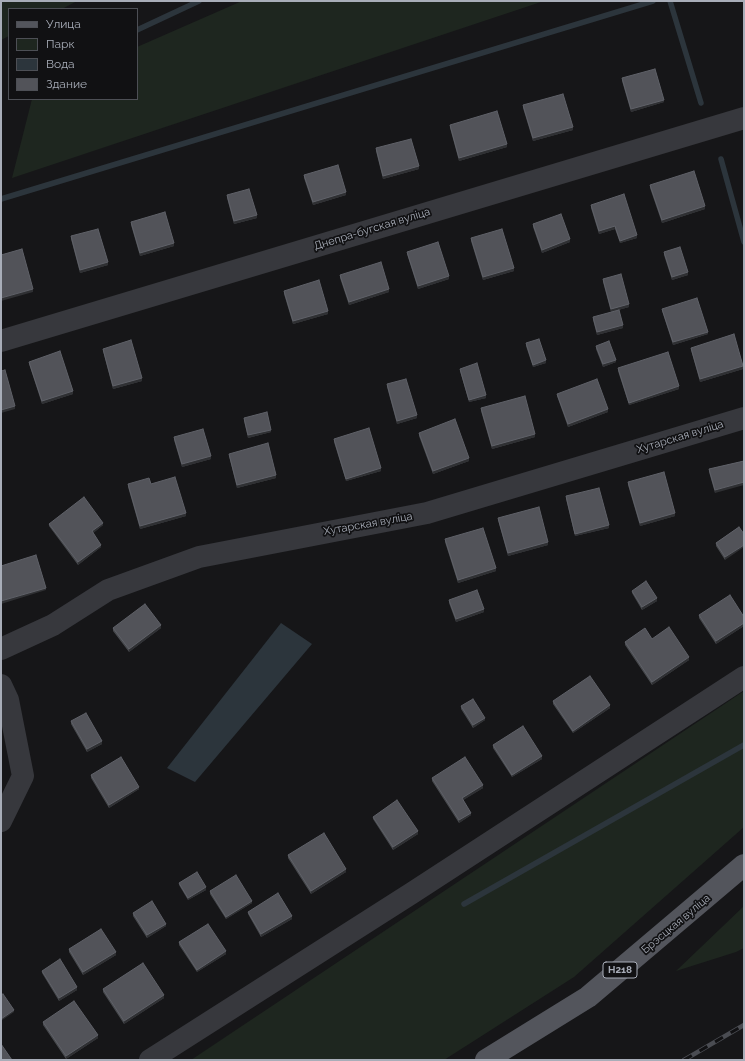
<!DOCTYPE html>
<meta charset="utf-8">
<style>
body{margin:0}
#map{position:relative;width:745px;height:1061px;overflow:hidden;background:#161618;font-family:Raleway,sans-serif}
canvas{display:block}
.frame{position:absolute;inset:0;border:2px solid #a8adb8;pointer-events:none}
.legend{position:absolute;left:8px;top:8px;width:130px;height:92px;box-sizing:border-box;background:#111113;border:1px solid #4d4f55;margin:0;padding:5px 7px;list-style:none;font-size:12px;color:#a8adb8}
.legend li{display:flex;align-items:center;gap:8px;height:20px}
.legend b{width:20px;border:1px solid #4d4f55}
</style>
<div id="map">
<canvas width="745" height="1061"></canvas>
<div class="frame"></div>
<ul class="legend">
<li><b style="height:5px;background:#53555c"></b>Улица</li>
<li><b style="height:11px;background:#1e261f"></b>Парк</li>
<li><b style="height:11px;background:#2c353c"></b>Вода</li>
<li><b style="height:11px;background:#525359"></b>Здание</li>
</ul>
</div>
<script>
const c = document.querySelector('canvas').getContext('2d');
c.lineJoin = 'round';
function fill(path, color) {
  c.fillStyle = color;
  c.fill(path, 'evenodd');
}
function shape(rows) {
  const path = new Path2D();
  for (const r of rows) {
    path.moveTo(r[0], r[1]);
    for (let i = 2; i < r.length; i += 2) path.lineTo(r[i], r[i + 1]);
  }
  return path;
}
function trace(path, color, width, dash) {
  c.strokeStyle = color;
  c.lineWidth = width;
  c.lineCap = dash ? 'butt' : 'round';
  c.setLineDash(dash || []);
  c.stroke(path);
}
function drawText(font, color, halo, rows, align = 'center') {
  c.font = font + ' Raleway,sans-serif';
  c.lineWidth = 3.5;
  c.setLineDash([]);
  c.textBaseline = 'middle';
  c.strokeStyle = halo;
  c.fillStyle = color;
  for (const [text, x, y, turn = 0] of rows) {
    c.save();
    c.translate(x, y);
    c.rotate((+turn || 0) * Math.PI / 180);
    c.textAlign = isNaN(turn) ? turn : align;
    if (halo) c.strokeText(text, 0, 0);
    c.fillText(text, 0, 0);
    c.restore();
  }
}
const green = shape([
 [1,1,77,1,62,9,9,9,9,36,1,40],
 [242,1,544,1,12,178,32,99,137,99,137,47],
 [744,691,744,827,574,977,444,1060,191,1060],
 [744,906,744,948,736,952,676,971]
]);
const water = shape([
 [281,623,312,644,195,782,167,768]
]);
const stream = shape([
 [670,1,701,103],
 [137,30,199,1],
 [721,159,744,242],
 [1,199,653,1],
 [464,904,744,745]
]);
const minor = shape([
 [1,341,744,118],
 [1,649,53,625,108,590,199,557,427,513,744,418],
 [1,685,8,700,23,776,1,821],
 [150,1060,412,893,744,677]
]);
const major = shape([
 [486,1060,588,997,744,865]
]);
const rail = shape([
 [684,1060,744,1025]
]);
const wall = shape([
 [622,78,664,102,631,112,622,81],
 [523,105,573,130,533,141,523,108],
 [450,125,507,147,459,161,450,128],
 [376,148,419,169,383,179,376,151],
 [304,175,346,195,313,205,304,178],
 [650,185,705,209,662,223,650,188],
 [227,195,257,218,234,224,227,198],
 [591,205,637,238,620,243,615,229,599,234,591,208],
 [131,222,174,246,140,256,131,225],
 [533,224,570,242,542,253,533,227],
 [71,236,108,265,80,273,71,239],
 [471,238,514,271,483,280,471,241],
 [407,252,449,279,418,289,407,254],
 [664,252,688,275,672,280,664,255],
 [340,275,389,292,349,305,340,278],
 [603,279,629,307,611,312,603,282],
 [284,291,328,314,293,324,284,294],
 [662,309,708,334,673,345,662,311],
 [593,317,623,328,597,335,593,320],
 [526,343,546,363,533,367,526,346],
 [596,346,616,362,603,367,596,349],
 [691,348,743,369,700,382,691,350],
 [103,349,142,381,113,389,103,351],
 [29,362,73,394,42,404,29,364],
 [618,368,679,389,629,405,618,371],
 [460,369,486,398,469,402,460,371],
 [387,384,417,418,397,424,387,387],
 [557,394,608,412,568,427,557,396],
 [481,408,535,437,492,449,481,411],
 [244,418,271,432,248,438,244,421],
 [419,433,469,461,433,474,419,436],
 [174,437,211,459,182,467,174,440],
 [334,439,381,471,346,481,334,442],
 [229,454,276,478,237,488,229,456],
 [744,461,715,493,709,472,709,469],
 [628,482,675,516,640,526,628,485],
 [128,484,151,484,186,516,140,529,128,487],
 [566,496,609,528,575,536,566,499],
 [498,518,548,545,508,556,498,520],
 [49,524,103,525,93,533,101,547,78,565,49,526],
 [739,527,725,560,716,546,716,543],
 [445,539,496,571,458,583,445,542],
 [632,591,657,601,642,610,632,593],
 [449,600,484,612,456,622,449,603],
 [699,615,744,617,744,626,716,644,699,618],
 [113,628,161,628,129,652,113,631],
 [652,639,689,660,652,685,625,645,625,642],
 [553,701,610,708,573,733,553,704],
 [461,706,485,720,473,728,461,709],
 [71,721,102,744,87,752,71,724],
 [493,745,542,759,512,777,493,748],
 [91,775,139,789,109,808,91,778],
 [432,778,483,788,463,800,471,815,459,823,432,781],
 [373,817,418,834,393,850,373,819],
 [288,855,346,872,311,894,288,858],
 [179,883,206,890,188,900,179,885],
 [210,891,252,903,226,919,210,894],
 [248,912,292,919,261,937,248,914],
 [133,913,166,926,147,938,133,916],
 [179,942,226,954,197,972,179,945],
 [69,949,116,955,83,975,69,952],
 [42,971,77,990,59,1001,42,973],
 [103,989,164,998,124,1024,103,992],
 [43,1022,98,1038,66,1059,43,1025]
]);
const shadedWall = shape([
 [664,100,664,102,631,112,631,109],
 [573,127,573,130,533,141,533,138],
 [507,144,507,147,459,161,459,158],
 [419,166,419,169,383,179,383,176],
 [346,192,346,195,313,205,313,202],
 [705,206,705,209,662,223,662,220],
 [257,215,257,218,234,224,234,221],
 [615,226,615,229,599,234,599,231],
 [637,235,637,238,620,243,620,241],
 [570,239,570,242,542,253,542,250],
 [174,243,174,246,140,256,140,253],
 [108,262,108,265,80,273,80,270],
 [514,268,514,271,483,280,483,277],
 [688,272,688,275,672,280,672,277],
 [449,276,449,279,418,289,418,286],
 [33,289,33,292,1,301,1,298],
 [389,289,389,292,349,305,349,302],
 [629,304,629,307,611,312,611,309],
 [328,311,328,314,293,324,293,321],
 [623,325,623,328,597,335,597,332],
 [708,332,708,334,673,345,673,342],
 [546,360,546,363,533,367,533,365],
 [616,360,616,362,603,367,603,364],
 [743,366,743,369,700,382,700,379],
 [142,378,142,381,113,389,113,386],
 [679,386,679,389,629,405,629,403],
 [73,391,73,394,42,404,42,401],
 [486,395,486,398,469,402,469,400],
 [15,406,15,409,1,413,1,410],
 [608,409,608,412,568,427,568,424],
 [417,415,417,418,397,424,397,421],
 [271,430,271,432,248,438,248,435],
 [535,434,535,437,492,449,492,446],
 [211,456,211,459,182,467,182,464],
 [469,458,469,461,433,474,433,471],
 [381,468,381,471,346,481,346,479],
 [276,475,276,478,237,488,237,485],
 [744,482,744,485,715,493,715,490],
 [186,513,186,516,140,529,140,526],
 [675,513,675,516,640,526,640,523],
 [103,523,103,525,92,534,92,531],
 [609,525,609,528,575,536,575,534],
 [548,542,548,545,508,556,508,553],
 [101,545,101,547,78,565,78,562],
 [744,545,744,547,725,560,725,557],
 [496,568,496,571,458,583,458,580],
 [46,588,46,590,1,604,1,601],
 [657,598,657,601,642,610,642,607],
 [484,609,484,612,456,622,456,619],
 [744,623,744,626,716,644,716,641],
 [161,625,161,628,129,652,129,649],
 [689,657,689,660,652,685,652,682],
 [610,705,610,708,573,733,573,731],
 [485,718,485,720,473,728,473,725],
 [102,741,102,744,87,752,87,749],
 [542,756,542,759,512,777,512,775],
 [483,785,483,788,462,801,462,798],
 [139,787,139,789,109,808,109,805],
 [471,813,471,815,459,823,459,820],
 [418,831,418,834,393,850,393,847],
 [346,869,346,872,311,894,311,891],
 [206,887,206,890,188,900,188,898],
 [252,901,252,903,226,919,226,917],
 [292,916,292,919,261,937,261,934],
 [166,924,166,926,147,938,147,935],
 [226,951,226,954,197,972,197,970],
 [116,952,116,955,83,975,83,972],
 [77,987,77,990,59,1001,59,998],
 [164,995,164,998,124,1024,124,1021],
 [14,1010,14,1012,1,1021,1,1019],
 [98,1035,98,1038,66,1059,66,1056]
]);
const building = shape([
 [655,69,664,100,631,109,622,78,655,69],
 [563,94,573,127,533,138,523,105,563,94],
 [497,111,507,144,459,158,450,125,497,111],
 [411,139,419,166,383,176,376,148,411,139],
 [338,165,346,192,313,202,304,175,338,165],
 [694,171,705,206,662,220,650,185,694,171],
 [249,189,257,215,234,221,227,195,249,189],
 [624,194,637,235,620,241,615,226,599,231,591,205,624,194],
 [165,212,174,243,140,253,131,222,165,212],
 [561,214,570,239,542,250,533,224,561,214],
 [98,229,108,262,80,270,71,236,98,229],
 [502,229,514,268,483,277,471,238,502,229],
 [438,242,449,276,418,286,407,252,438,242],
 [680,247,688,272,672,277,664,252,680,247],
 [22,249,33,289,1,298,1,255,22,249],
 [381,262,389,289,349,302,340,275,381,262],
 [621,274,629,304,611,309,603,279,621,274],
 [319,280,328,311,293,321,284,291,319,280],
 [697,298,708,332,673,342,662,309,697,298],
 [619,310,623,325,597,332,593,317,619,310],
 [734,334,743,366,700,379,691,348,734,334],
 [539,339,546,360,533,365,526,343,539,339],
 [131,340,142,378,113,386,103,349,131,340],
 [609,341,616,360,603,364,596,346,609,341],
 [60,351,73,391,42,401,29,362,60,351],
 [668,352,679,386,629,403,618,368,668,352],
 [477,363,486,395,469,400,460,369,477,363],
 [5,370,15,406,1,410,1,371,5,370],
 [406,379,417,415,397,421,387,384,406,379],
 [597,379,608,409,568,424,557,394,597,379],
 [525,396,535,434,492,446,481,408,525,396],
 [267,412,271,430,248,435,244,418,267,412],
 [455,419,469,458,433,471,419,433,455,419],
 [369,428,381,468,346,479,334,439,369,428],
 [203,429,211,456,182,464,174,437,203,429],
 [268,443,276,475,237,485,229,454,268,443],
 [744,461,744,482,715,490,709,469,744,461],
 [664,472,675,513,640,523,628,482,664,472],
 [175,477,186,513,140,526,128,484,149,478,151,484,175,477],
 [599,488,609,525,575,534,566,496,599,488],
 [84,497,103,523,92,531,101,545,78,562,49,524,84,497],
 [539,507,548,542,508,553,498,518,539,507],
 [739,527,744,534,744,545,725,557,716,543,739,527],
 [483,528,496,568,458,580,445,539,483,528],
 [36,555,46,588,1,601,1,566,36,555],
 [646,581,657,598,642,607,632,591,646,581],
 [477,590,484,609,456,619,449,600,477,590],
 [730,595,744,617,744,623,716,641,699,615,730,595],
 [145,604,161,625,129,649,113,628,145,604],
 [669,627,689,657,652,682,625,642,645,628,652,639,669,627],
 [590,676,610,705,573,731,553,701,590,676],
 [473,699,485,718,473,725,461,706,473,699],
 [86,713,102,741,87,749,71,721,86,713],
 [523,726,542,756,512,775,493,745,523,726],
 [121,757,139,787,109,805,91,775,121,757],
 [465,757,483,785,462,798,471,813,459,820,432,778,465,757],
 [397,800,418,831,393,847,373,817,397,800],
 [324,833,346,869,311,891,288,855,324,833],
 [197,872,206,887,188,898,179,883,197,872],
 [236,875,252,901,226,917,210,891,236,875],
 [278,893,292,916,261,934,248,912,278,893],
 [152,901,166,924,147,935,133,913,152,901],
 [208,924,226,951,197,970,179,942,208,924],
 [101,929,116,952,83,972,69,949,101,929],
 [60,959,77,987,59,998,42,971,60,959],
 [143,963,164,995,124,1021,103,989,143,963],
 [3,994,14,1010,1,1019,1,995,3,994],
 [74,1001,98,1035,66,1056,43,1022,74,1001],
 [1,1044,12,1060,1,1060,1,1044]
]);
const shields = [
 [620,970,34]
];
const shieldNames = [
 ["Н218",620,970]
];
const streetNames = [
 ["Днепра-бугская вуліца",372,229,-17],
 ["Хутарская вуліца",680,437,-17],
 ["Хутарская вуліца",368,524,-10],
 ["Брэсцкая вуліца",676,924,-40]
];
fill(green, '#1e261f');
fill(water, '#2c353c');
trace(stream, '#2c353c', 5.5);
trace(minor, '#37383d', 22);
trace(major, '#53555c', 22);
trace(rail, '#4a4c52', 4.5);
trace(rail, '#111113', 3, [9]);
fill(wall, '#47494d');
fill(shadedWall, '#2f3033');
fill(building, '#525359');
trace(building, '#5f6168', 1);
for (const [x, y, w] of shields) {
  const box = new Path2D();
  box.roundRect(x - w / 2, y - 8, w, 16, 3);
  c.fillStyle = '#111113';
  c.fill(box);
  trace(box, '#a8adb8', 1);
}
drawText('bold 10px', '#a8adb8', null, shieldNames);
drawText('11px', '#a8adb8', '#111113', streetNames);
</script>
